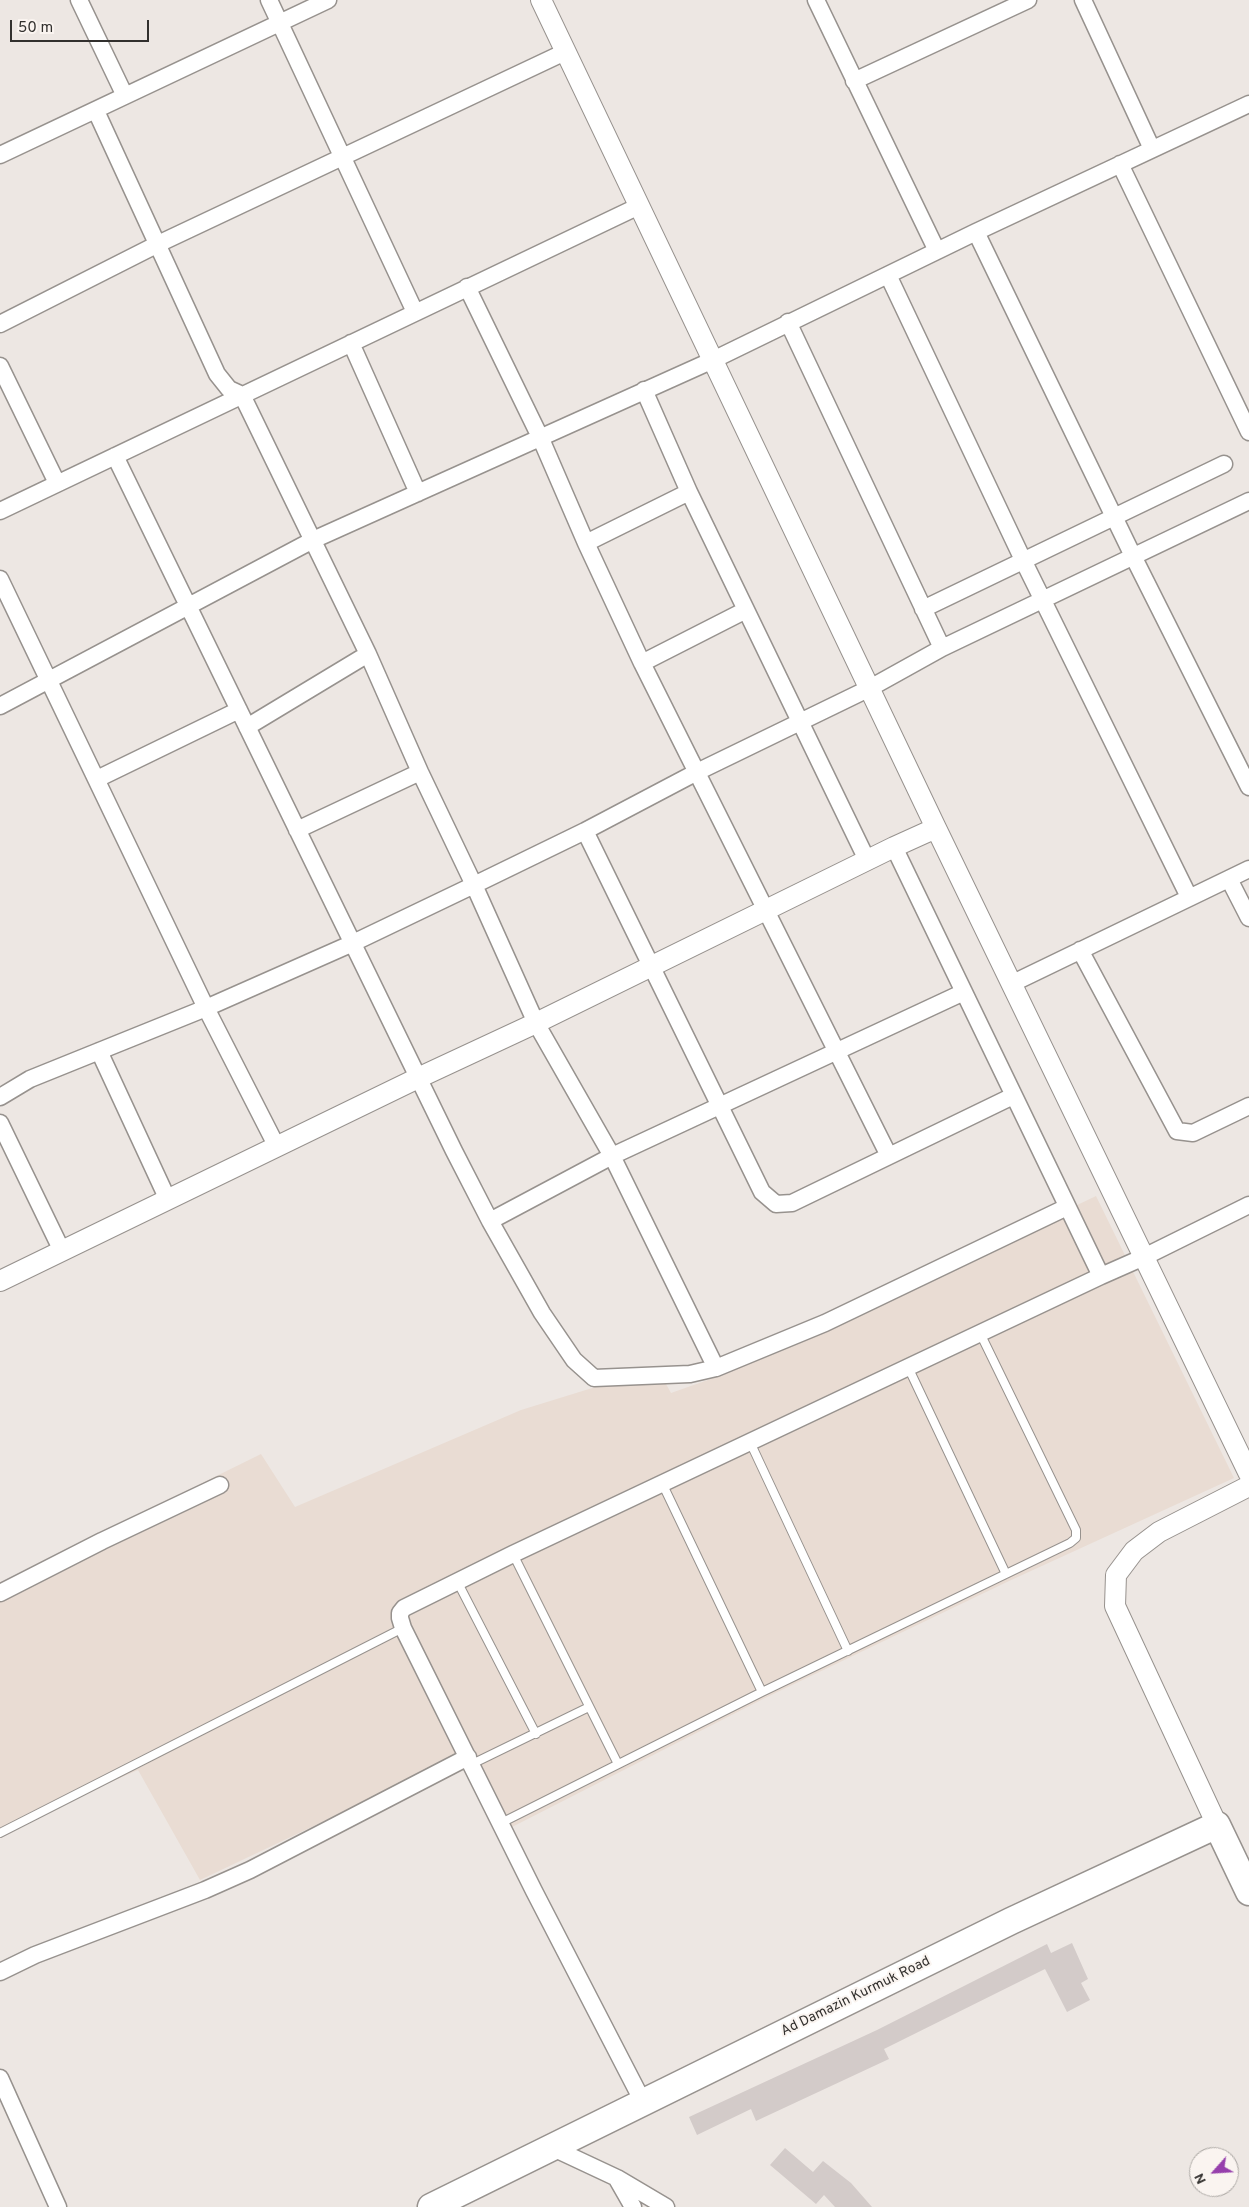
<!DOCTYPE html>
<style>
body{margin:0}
#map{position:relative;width:1249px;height:2207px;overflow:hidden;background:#ede7e3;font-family:Overpass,sans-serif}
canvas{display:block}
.north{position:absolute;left:1189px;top:2147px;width:50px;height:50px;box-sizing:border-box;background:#faf4f0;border:1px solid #aaa6a2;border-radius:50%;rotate:244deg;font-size:14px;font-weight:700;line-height:20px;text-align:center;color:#32302e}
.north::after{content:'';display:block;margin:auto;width:18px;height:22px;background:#963fac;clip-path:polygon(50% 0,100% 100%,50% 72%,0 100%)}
.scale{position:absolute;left:10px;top:20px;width:139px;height:22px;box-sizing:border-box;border:2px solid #32302e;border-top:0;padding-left:6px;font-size:15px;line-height:18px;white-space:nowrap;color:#32302e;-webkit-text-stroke:4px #faf4f0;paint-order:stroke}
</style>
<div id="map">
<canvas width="1249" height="2207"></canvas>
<div class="north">N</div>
<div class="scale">50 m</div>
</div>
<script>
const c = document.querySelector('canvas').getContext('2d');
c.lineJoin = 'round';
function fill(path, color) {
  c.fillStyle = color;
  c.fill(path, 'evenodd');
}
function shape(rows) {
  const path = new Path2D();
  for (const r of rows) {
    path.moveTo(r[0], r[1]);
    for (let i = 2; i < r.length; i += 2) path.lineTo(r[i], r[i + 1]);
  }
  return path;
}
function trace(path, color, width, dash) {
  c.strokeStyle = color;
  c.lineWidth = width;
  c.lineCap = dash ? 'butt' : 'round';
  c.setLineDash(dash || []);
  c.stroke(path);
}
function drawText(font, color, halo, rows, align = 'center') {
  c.font = font + ' Overpass,sans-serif';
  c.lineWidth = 4;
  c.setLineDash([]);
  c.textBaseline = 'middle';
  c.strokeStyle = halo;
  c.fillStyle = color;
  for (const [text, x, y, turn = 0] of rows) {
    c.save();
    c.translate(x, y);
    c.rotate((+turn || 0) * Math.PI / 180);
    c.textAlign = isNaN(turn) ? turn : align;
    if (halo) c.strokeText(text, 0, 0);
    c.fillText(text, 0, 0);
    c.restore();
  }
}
const built = shape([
 [1096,1196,1234,1478,1009,1581,765,1698,512,1827,474,1750,200,1880,138,1770,0,1831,0,1583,261,1454,295,1507,521,1410,657,1368,671,1393,722,1375]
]);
const building = shape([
 [1072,1943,1088,1979,1081,1983,1090,2000,1067,2012,1045,1969,884,2049,889,2059,756,2121,751,2109,697,2135,689,2117,877,2030,1047,1944,1051,1953],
 [785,2148,813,2172,823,2161,851,2183,872,2207,835,2207,824,2195,816,2204,770,2165]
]);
const service = shape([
 [908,1367,1006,1574],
 [750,1442,848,1651],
 [662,1483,762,1692],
 [513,1554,618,1764],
 [457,1581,536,1734],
 [472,1764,589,1707],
 [501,1823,762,1692,1070,1543,1076,1538,1076,1530,980,1333],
 [0,1833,403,1628]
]);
const minor = shape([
 [79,0,125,96],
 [269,0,415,312],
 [816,0,937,251],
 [1083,0,1152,149],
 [854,81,1028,0],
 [96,111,217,374,229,389,242,395,368,654,420,772,474,885,536,1023,612,1156,716,1368],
 [0,155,328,0],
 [1120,164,1249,432],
 [976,232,1133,556,1249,787],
 [888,275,1024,562,1189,897],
 [467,287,541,439,586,543,642,663,889,1156],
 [788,322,942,648],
 [0,324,158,244,565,52],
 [351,343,418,493],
 [0,366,57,483],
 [644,390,689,492,867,860],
 [115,456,454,1151,490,1221,542,1313,574,1360,594,1378,690,1374,716,1368,825,1323,1067,1207],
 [0,511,639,206],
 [586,543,689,492],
 [0,579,206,1008,277,1147],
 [923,609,1224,464],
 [642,663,746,610],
 [0,706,313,540,713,360,976,232,1249,104],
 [247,727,368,654],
 [97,779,239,710],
 [297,830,420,772],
 [585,831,762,1192,776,1204,792,1203,1013,1096],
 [894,847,1101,1276],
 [1229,879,1249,918],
 [1080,950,1177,1131,1193,1133,1249,1106],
 [1011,984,1249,869],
 [99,1051,168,1200],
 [0,1097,30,1079,206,1008,353,943,474,885,585,831,697,772,870,688,942,648,1249,501],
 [0,1123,62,1251],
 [490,1221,612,1156,964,992],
 [0,1593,102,1541,220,1485],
 [0,1972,35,1955,205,1890,250,1870,468,1757],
 [0,2078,58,2207],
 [643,2102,534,1891,403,1628,400,1618,400,1613,404,1608,513,1554,1101,1276,1144,1257,1249,1205],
 [553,2148,617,2178,666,2207],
 [617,2179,633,2207]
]);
const tertiary = shape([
 [541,0,936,828,1249,1474],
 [0,1281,418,1078,536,1023,894,847,936,828],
 [1217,1825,1115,1606,1116,1575,1134,1551,1159,1532,1249,1486]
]);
const trunk = shape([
 [431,2207,1011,1921,1217,1825,1249,1892]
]);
const streetNames = [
 ["Ad Damazin Kurmuk Road",856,1997,-26]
];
fill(built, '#e9dcd3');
fill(building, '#d3cbc9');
trace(service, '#97928e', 10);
trace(minor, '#97928e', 19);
trace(tertiary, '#97928e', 22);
trace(trunk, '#97928e', 29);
trace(service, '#fff', 8);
trace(minor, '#fff', 16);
trace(tertiary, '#fff', 20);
trace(trunk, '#fff', 26);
drawText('14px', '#32302e', '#faf4f0', streetNames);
</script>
